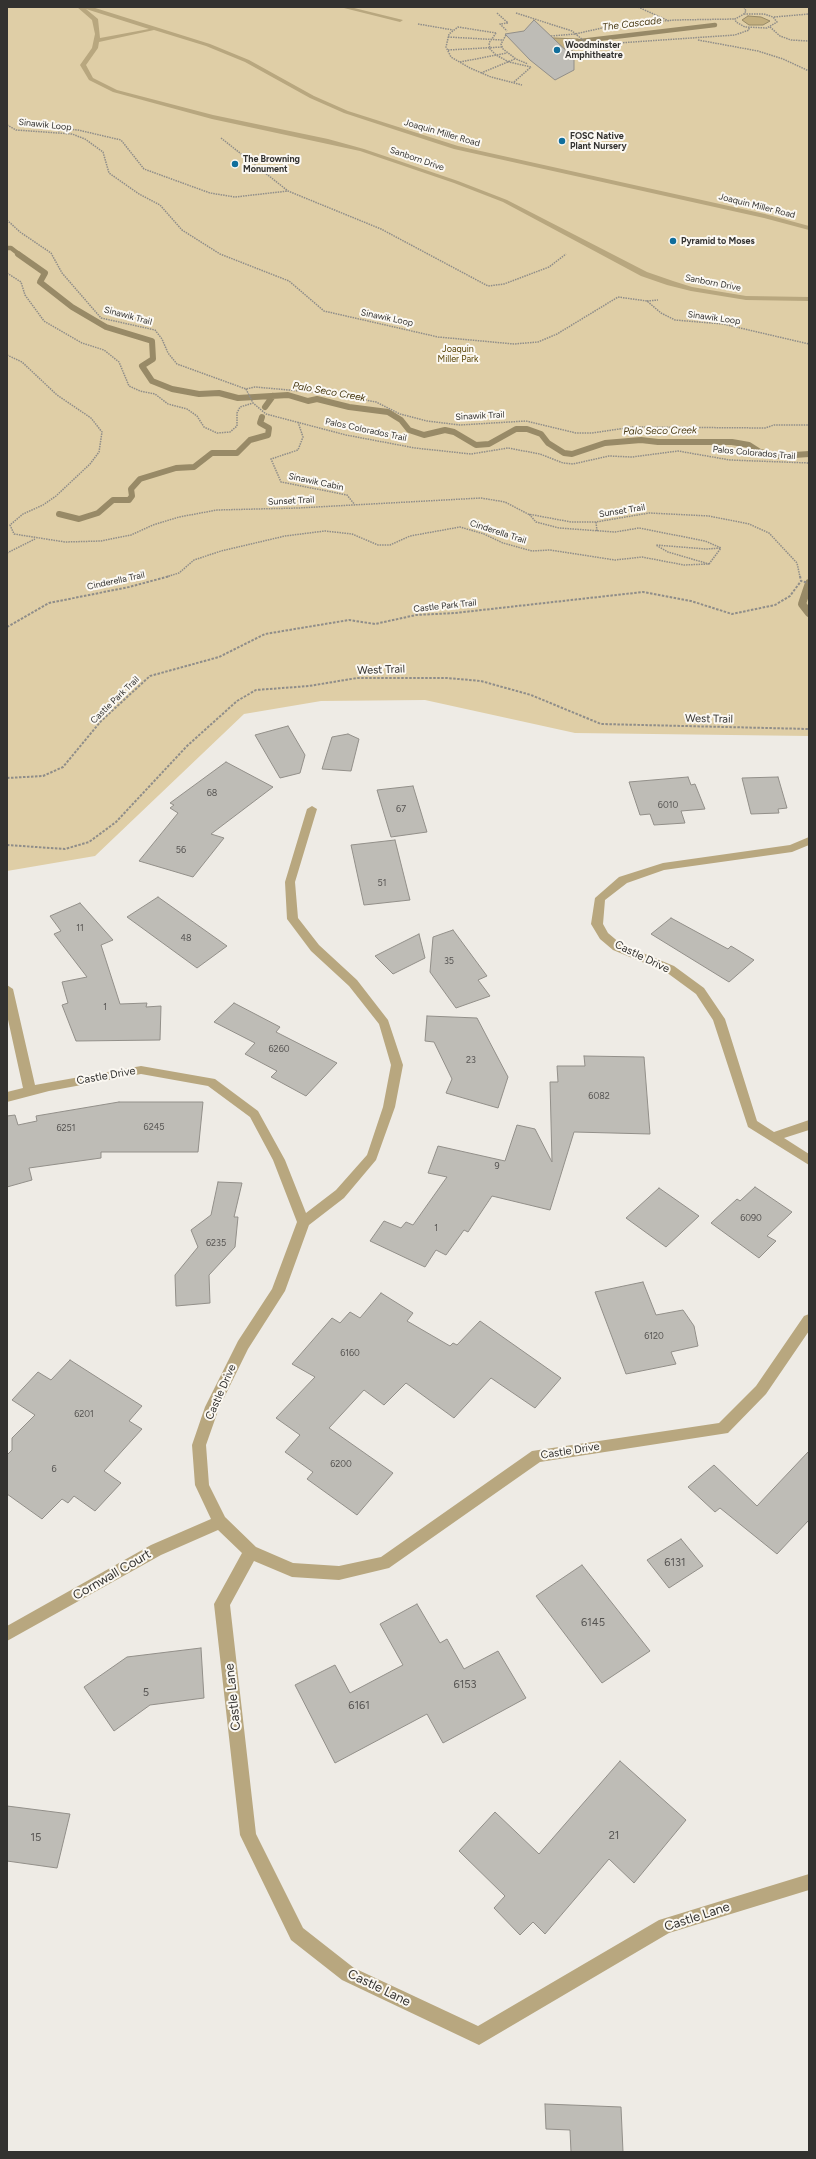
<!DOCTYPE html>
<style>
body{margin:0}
#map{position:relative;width:816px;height:2159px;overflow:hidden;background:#eeebe5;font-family:Figtree,sans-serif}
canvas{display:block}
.frame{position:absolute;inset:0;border:8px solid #333230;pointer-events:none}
</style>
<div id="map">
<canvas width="816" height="2159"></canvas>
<div class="frame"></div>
</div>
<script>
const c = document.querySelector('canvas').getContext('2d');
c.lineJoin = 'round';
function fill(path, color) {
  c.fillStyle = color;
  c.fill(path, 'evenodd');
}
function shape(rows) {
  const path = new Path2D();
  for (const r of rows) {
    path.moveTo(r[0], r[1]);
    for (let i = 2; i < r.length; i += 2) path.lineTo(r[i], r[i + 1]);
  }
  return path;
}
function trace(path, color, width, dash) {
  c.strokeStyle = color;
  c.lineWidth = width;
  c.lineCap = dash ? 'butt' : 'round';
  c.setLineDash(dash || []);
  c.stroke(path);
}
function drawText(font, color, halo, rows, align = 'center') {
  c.font = font + ' Figtree,sans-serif';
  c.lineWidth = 4;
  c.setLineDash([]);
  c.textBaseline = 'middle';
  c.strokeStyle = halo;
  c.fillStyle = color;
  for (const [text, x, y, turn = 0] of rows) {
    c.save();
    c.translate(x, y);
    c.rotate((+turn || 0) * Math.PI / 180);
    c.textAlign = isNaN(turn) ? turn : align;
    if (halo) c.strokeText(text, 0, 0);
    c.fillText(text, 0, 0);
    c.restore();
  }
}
const green = shape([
 [7,7,809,7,809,736,575,733,425,700,321,701,244,714,95,856,7,871]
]);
const water = shape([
 [748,16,761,17,770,21,763,25,749,25,742,20,748,16],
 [553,38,578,39,584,42,563,49,553,38]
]);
const streamFar2 = shape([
 [572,42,715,25],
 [7,248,11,248,20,255]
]);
const streamFar1 = shape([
 [18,254,45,273,40,282,72,307,106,327,152,341,153,359,142,366,152,381,172,389,199,394,219,393,238,398,288,395,308,401,317,399,349,407,388,412,401,420,409,430,424,435,445,430,454,432,476,445,489,444,516,429,527,429,541,434,548,443,564,453,572,454,605,443,641,440,658,442,732,442,749,445,760,452,780,456,809,454],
 [265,407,273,396],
 [59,514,79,519,98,513,113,500,129,500,132,496,131,489,140,479,176,468,194,467,212,453,237,453,250,440,268,435,269,428,260,423,262,417]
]);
const stream = shape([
 [809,583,802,604,809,613]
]);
const building = shape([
 [534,20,574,58,574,70,555,80,530,60,505,34,524,31,534,20],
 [288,726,305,755,300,773,280,778,255,735,288,726],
 [348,734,359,739,351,771,322,769,332,737,348,734],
 [226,762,273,787,211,834,224,838,193,877,139,861,178,813,170,808,174,805,170,803,226,762],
 [688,777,691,785,695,784,705,809,681,811,685,823,654,825,650,814,640,815,629,782,688,777],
 [778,777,787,808,778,809,779,813,751,814,742,778,778,777],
 [413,786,427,832,391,837,377,790,413,786],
 [395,840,410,900,364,905,351,845,395,840],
 [158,897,227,946,197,968,127,917,158,897],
 [80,903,113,940,101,945,120,1004,147,1003,146,1007,161,1006,160,1040,76,1041,62,1005,68,1003,62,982,87,977,54,934,61,931,50,916,80,903],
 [671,918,728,949,731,946,754,960,729,982,651,934,671,918],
 [453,930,487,976,478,980,490,996,456,1008,430,972,433,937,453,930],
 [419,934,425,958,393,974,375,956,419,934],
 [234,1003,280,1027,276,1032,337,1063,306,1096,271,1077,277,1071,245,1054,255,1043,214,1022,234,1003],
 [427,1016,477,1018,508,1077,498,1108,446,1093,452,1079,434,1042,425,1041,427,1016],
 [584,1056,644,1057,650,1134,574,1132,550,1210,492,1196,468,1232,464,1230,446,1255,436,1250,425,1267,370,1241,384,1221,401,1228,406,1222,413,1225,447,1177,428,1173,438,1146,505,1161,517,1125,535,1129,552,1162,550,1082,558,1082,557,1066,585,1066,584,1056],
 [119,1102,203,1102,198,1152,101,1152,101,1158,29,1168,32,1180,7,1187,7,1116,15,1115,18,1125,37,1121,36,1116,119,1102],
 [218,1182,242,1183,234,1217,238,1217,235,1247,209,1275,210,1303,176,1306,175,1275,198,1247,191,1230,211,1215,218,1182],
 [755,1187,792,1212,767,1236,776,1241,759,1258,711,1223,737,1199,740,1201,755,1187],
 [659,1188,699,1216,666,1247,626,1218,659,1188],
 [643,1282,656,1315,683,1310,694,1326,698,1346,671,1352,676,1364,626,1374,595,1292,643,1282],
 [381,1293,413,1313,407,1321,450,1346,453,1343,457,1345,480,1321,561,1378,535,1408,491,1378,454,1418,406,1383,384,1405,364,1390,329,1428,393,1473,357,1515,307,1479,313,1472,285,1452,300,1435,276,1418,315,1377,292,1364,332,1318,340,1323,350,1312,360,1318,381,1293],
 [70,1360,142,1406,129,1421,142,1429,104,1471,121,1483,95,1511,74,1496,68,1503,62,1499,42,1519,7,1494,7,1455,12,1450,12,1438,35,1415,12,1400,38,1372,51,1380,70,1360],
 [809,1451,809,1520,777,1554,720,1508,715,1512,688,1487,714,1465,757,1506,809,1451],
 [681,1539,703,1566,669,1588,647,1560,681,1539],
 [582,1565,650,1651,602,1683,536,1596,582,1565],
 [417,1604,440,1643,447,1639,464,1669,498,1651,526,1698,443,1743,427,1714,335,1763,295,1685,335,1665,350,1693,403,1665,380,1624,417,1604],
 [201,1648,204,1698,150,1705,114,1731,84,1687,127,1657,201,1648],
 [620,1761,686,1820,634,1883,609,1859,545,1934,533,1922,520,1935,494,1908,505,1896,459,1851,495,1812,539,1854,620,1761],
 [7,1806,70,1814,57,1868,7,1861,7,1806],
 [545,2104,621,2107,623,2152,571,2152,570,2130,546,2129,545,2104]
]);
const pathFar1 = shape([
 [638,7,669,21],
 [744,7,746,11,744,14],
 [497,13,508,23,500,24,507,31],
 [516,13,572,31,589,45],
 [744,14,764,14,773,17,777,22,767,28,745,27,736,22,735,19,744,14],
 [774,17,809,14],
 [418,24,453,30],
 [770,27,780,36,791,40,809,41],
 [496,33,458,27,449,34,446,47,451,57,470,68,491,77,522,85],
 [496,33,489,43,490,49,496,55,509,62,531,67],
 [506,35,501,44,503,49,516,59,528,64],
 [551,36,575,34,611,26,674,20,735,19],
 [448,37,502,40],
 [698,40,758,51,783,59,809,71],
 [448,50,502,47],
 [569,51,589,45,735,35,749,30,749,28],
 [460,62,507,53],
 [481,73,515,59],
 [514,82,531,67],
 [7,125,16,130,72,134,85,139,103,152,109,173,139,194,160,205,182,230,220,254,289,281,324,311,438,337,514,344,538,342,557,334,618,297,647,301,661,313,675,320,723,324,809,344],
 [58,131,65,129,78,130,121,140,144,169,210,193,235,197,288,191],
 [221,138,288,191,381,229,488,286,504,284,549,267,566,254],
 [7,220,20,232,51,253,62,273,101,318,155,330,162,339,168,353,177,364,246,389,255,387,334,394,376,402,400,414,427,421,460,425,526,421,576,433,592,433,633,427,765,428,774,425,809,425],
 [7,273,21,282,25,295,44,321,82,343,104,350,119,362,129,386,140,391,155,394,168,404,187,409,197,416,204,427,217,433,230,432,237,426,237,413,240,407,253,403,266,414,346,435,415,448,471,454,508,448,540,454,563,463,573,464,609,456,632,457,678,451,730,460,809,463],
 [647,301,658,300],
 [7,355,22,362,57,395,91,418,102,432,99,452,90,464,56,496,43,505,23,514,10,525,14,534,65,542,101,541,131,535,153,525,179,517,217,510,298,508,481,498,505,502,528,514,571,522,596,522,649,513,709,516,749,524,769,533,797,563,800,577],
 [246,389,253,403],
 [298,422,303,437,298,450,271,459,281,482,347,495,355,505],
 [596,522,597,531],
 [7,553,35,539],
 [709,564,721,548],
 [166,577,179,573,194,560,221,551,285,536,325,531,352,534,378,545,390,545,410,536,460,527,484,534,503,543,532,551,550,550,615,560,642,557,684,565,709,564,668,552,656,545,706,549,721,548,705,541,639,528,615,532,559,528,536,522,529,514]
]);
const path = shape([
 [800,576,801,581,809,583],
 [7,627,49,603,129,587,170,576],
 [7,778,43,776,63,767,101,721,150,676,219,657,265,634,349,620,375,624,416,615,455,613,643,592,691,601,732,614,775,605,790,596,801,581],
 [7,845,65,849,89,842,116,822,187,746,237,701,256,690,309,686,357,678,447,678,481,681,531,695,601,724,809,729]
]);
const minor = shape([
 [77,7,92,7,210,44,249,60,314,96,348,111,458,146,765,214,809,226,809,230,764,218,454,149,344,113,310,98,245,62,206,46,154,30,99,42,98,48,86,65,93,78,117,90,213,115,328,139,364,149,458,181,507,200,647,272,673,281,692,287,746,296,809,297,809,301,746,300,691,291,667,285,641,276,503,202,454,183,360,151,212,119,113,92,89,80,80,65,92,48,95,34,92,20,77,7],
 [86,9,149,29,100,38,98,19,86,9],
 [340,7,350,7,403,20,400,22,340,7],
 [312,806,317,809,295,882,298,918,319,945,357,980,388,1020,403,1065,395,1107,376,1160,344,1198,309,1225,285,1291,248,1349,219,1408,206,1445,209,1485,225,1517,256,1547,293,1563,339,1566,381,1557,532,1451,719,1423,756,1386,804,1316,809,1314,809,1331,766,1394,728,1433,540,1462,389,1568,339,1580,292,1577,254,1561,230,1605,256,1834,303,1928,354,1968,478,2026,659,1920,809,1874,809,1890,669,1933,479,2045,342,1980,291,1940,240,1835,214,1604,242,1553,218,1530,161,1555,7,1641,7,1626,151,1545,211,1519,195,1485,192,1445,205,1407,238,1341,272,1289,297,1222,273,1160,250,1117,208,1086,141,1074,49,1091,7,1102,7,1092,23,1088,7,1015,7,985,13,989,35,1085,141,1066,215,1079,258,1111,285,1160,306,1213,336,1190,367,1155,383,1107,391,1065,379,1024,349,986,311,951,287,919,285,882,307,809,312,806],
 [809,837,809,845,792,852,664,870,627,883,605,900,603,924,608,933,621,944,674,966,704,988,725,1019,757,1121,774,1132,809,1120,809,1130,784,1138,809,1154,809,1165,748,1127,713,1020,696,994,666,972,613,950,600,939,591,924,595,898,619,877,663,863,790,845,809,837]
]);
const markers = [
 [557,50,4,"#106e9c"],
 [562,141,4,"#106e9c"],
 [235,164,4,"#106e9c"],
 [673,241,4,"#106e9c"]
];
const farPoinames = [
 ["Woodminster",565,45],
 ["Amphitheatre",565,55],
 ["FOSC Native",570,136],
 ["Plant Nursery",570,146],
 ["The Browning",243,159],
 ["Monument",243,169],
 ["Pyramid to Moses",681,241]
];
const farStreetnames = [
 ["Sinawik Loop",45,125,6],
 ["Joaquin Miller Road",442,133,16],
 ["Sanborn Drive",417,159,19],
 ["Joaquin Miller Road",757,206,14],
 ["Sanborn Drive",713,283,11],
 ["Sinawik Trail",128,316,15],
 ["Sinawik Loop",387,318,12],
 ["Sinawik Loop",714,318,8],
 ["Sinawik Trail",480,416,-3],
 ["Palos Colorados Trail",366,430,12],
 ["Palos Colorados Trail",754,453,5],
 ["Sinawik Cabin",316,482,12],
 ["Sunset Trail",291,501,-3],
 ["Sunset Trail",622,511,-9],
 ["Cinderella Trail",498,532,18],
 ["Cinderella Trail",116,581,-12],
 ["Castle Park Trail",445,606,-6],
 ["Castle Park Trail",115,700,-44]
];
const farParknames = [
 ["Joaquin",458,349],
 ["Miller Park",458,359]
];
const numberNames = [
 ["68",212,793],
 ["6010",668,805],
 ["67",401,809],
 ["56",181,850],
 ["51",382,883],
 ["11",80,928],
 ["48",186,938],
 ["35",449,961],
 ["1",105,1007],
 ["6260",279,1049],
 ["23",471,1060],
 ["6082",599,1096],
 ["6245",154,1127],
 ["6251",66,1128],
 ["9",497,1166],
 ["6090",751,1218],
 ["1",436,1228],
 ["6235",216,1243],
 ["6120",654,1336],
 ["6160",350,1353],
 ["6201",84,1414],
 ["6200",341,1464],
 ["6",54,1469]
];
const farWaternames = [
 ["The Cascade",632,24,-7],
 ["Palo Seco Creek",329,392,10],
 ["Palo Seco Creek",660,431,-1]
];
const streetNames = [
 ["West Trail",381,670,-2],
 ["West Trail",709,719,1],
 ["Castle Drive",642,957,26],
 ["Castle Drive",106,1076,-10],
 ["Castle Drive",221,1392,-66],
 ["Castle Drive",570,1451,-9]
];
const nearNumbernames = [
 ["6131",675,1563],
 ["6145",593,1623],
 ["6153",465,1685],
 ["5",146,1693],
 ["6161",359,1706],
 ["21",614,1836],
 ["15",36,1838]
];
const nearStreetnames = [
 ["Cornwall Court",112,1575,-30],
 ["Castle Lane",233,1697,-96],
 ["Castle Lane",697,1917,-18],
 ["Castle Lane",379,1988,26]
];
fill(green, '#dfcea6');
fill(water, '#c3af7f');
trace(water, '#988a67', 1);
trace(streamFar2, '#988a67', 4.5);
trace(streamFar1, '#988a67', 6);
trace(stream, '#988a67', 8);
fill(building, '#bebcb6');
trace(building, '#928f89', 1);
trace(pathFar1, '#8f8d89', 1.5, [1.5, 1]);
trace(path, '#8f8d89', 2, [2.5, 1.5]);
fill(minor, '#b8a77f');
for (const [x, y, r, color] of markers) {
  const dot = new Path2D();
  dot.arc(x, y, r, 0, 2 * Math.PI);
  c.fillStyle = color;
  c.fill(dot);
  trace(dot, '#fbf8f2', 1.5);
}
drawText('bold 9px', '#333230', '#fbf8f2', farPoinames, 'left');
drawText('9px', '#333230', '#fbf8f2', farStreetnames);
drawText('9px', '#594405', '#fbf8f2', farParknames);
drawText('9px', '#565452', null, numberNames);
drawText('italic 10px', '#493a13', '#fbf8f2', farWaternames);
drawText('11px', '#333230', '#fbf8f2', streetNames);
drawText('11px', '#565452', null, nearNumbernames);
drawText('13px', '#333230', '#fbf8f2', nearStreetnames);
</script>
